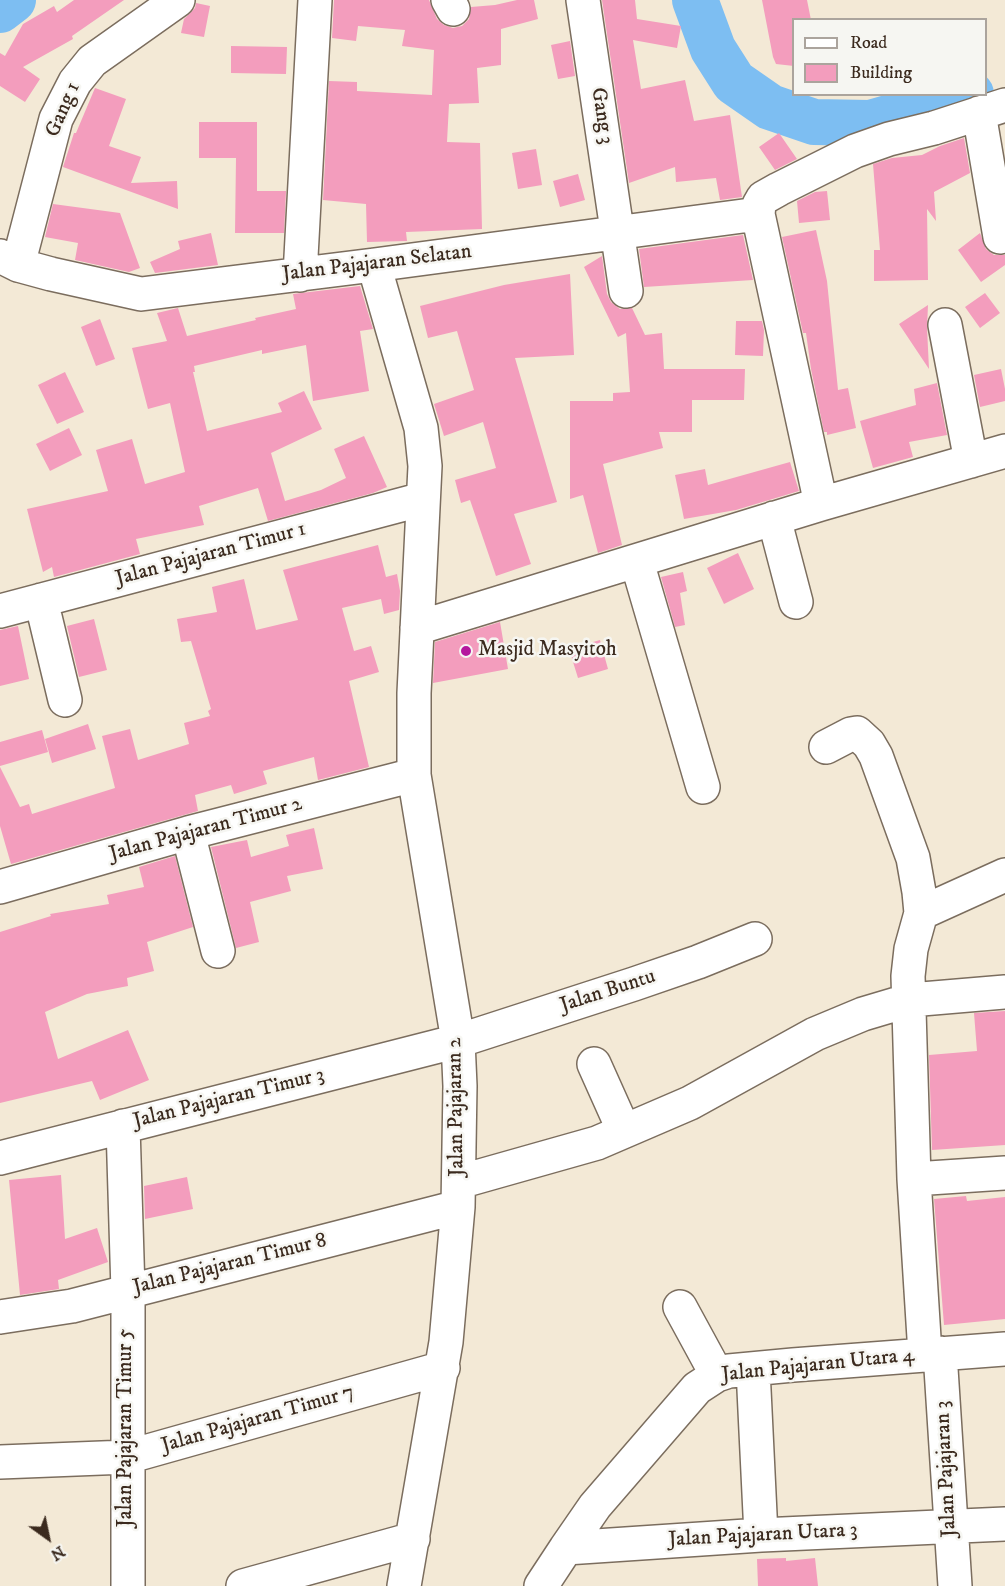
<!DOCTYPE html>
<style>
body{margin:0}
#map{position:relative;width:1005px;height:1586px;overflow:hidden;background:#f3e9d6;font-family:"IM FELL DW Pica",serif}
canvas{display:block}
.legend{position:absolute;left:792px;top:18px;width:195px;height:78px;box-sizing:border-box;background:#f6f6f2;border:2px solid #aba49d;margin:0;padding:8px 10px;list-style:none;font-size:18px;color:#3b2a1e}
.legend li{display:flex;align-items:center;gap:12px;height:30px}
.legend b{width:30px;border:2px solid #aba49d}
.north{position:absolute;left:18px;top:1508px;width:60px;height:60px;-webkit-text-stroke:4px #f6f6f2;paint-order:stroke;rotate:147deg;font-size:16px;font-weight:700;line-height:24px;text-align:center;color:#3b2a1e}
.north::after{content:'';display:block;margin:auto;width:21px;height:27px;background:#3b2a1e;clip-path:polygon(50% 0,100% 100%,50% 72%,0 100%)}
</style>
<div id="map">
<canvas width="1005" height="1586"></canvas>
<ul class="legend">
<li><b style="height:8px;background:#fff"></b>Road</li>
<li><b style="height:16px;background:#f39dbd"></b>Building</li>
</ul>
<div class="north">N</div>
</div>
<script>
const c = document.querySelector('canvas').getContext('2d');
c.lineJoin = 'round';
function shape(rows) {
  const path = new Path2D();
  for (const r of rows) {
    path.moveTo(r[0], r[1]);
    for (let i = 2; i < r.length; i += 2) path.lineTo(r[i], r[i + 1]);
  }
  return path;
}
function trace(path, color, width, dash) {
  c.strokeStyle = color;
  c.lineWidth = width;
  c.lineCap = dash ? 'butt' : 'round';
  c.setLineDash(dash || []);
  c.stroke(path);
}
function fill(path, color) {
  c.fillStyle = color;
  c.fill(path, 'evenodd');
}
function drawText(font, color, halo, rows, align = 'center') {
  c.font = font + ' "IM FELL DW Pica",serif';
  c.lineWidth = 5;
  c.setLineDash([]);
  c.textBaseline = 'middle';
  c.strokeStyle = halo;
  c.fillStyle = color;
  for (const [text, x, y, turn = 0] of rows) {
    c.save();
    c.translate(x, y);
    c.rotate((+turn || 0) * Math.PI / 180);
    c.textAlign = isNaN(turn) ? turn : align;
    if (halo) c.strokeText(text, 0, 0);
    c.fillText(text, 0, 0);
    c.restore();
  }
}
const river = shape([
 [695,0,713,49,734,82,770,107,814,122,870,123,971,94],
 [0,10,13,0]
]);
const building = shape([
 [74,0,124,0,72,36,73,39,23,67,40,79,25,102,0,86,0,53,5,56,23,24,54,6,57,12],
 [334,0,429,0,437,19,444,25,453,28,462,26,469,19,471,7,495,5,517,0,534,0,538,19,501,29,501,65,477,68,479,103,449,104,447,142,480,143,482,229,406,232,407,241,367,242,366,204,323,200,329,81,357,82,357,91,432,95,434,50,402,46,405,30,358,26,356,41,332,38],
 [602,0,635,0,637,19,681,26,677,48,633,40,641,89,685,80,694,121,730,115,742,197,720,200,716,178,676,182,675,167,629,183],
 [762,0,807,0,811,20,794,20,794,66,776,64,773,57],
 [196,3,210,6,204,37,181,33,184,19,195,8],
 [570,41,575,76,558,79,551,45],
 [231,46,287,47,286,74,231,73],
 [95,88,126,99,109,146,141,157,131,183,177,181,178,209,63,167,74,133,76,133],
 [199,122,257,122,257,191,286,191,284,233,235,233,236,158,199,158],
 [779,133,797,159,775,170,759,147],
 [964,138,970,173,934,192,936,221,927,209,928,280,874,281,874,250,880,250,873,164,892,158,922,155,940,146],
 [536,149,542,185,518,189,512,153],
 [578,174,585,200,560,207,553,181],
 [827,191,830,220,799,223,797,201,815,192],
 [53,204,120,213,140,268,129,272,75,260,78,243,45,237],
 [816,230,827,281,838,390,848,388,856,428,827,435,827,432,824,432,811,369,806,333,803,333,782,237],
 [211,233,218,265,155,273,150,262,180,249,178,241],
 [980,233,986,249,994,255,1005,255,1005,265,981,282,958,250],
 [743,235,753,280,644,287,639,249],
 [602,256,607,294,611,302,620,309,632,308,645,335,662,333,664,369,745,369,744,400,692,400,692,432,659,432,663,448,603,464,622,545,598,553,583,495,570,499,570,401,613,401,613,393,630,392,626,333,618,337,584,267],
 [570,274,574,355,515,358,557,502,514,514,531,564,496,576,470,500,461,503,455,480,496,468,483,422,444,436,434,404,474,390,457,331,428,338,420,306,504,285],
 [360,286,373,329,360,331,369,391,313,401,306,345,262,354,262,350,194,366,195,372,193,372,207,431,282,412,278,403,304,391,322,429,271,453,285,501,321,490,346,478,334,449,364,436,387,487,373,493,268,521,258,488,199,506,204,525,136,539,140,554,54,577,52,567,43,572,27,509,108,491,96,450,132,439,145,484,185,472,170,403,148,409,132,348,167,341,157,313,178,308,187,336,256,320,255,318,296,309,293,294],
 [985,293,1000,313,980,328,965,307],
 [928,305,927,328,929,369,899,324],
 [100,319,115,359,96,366,81,327],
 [736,321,762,321,764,330,763,356,735,355],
 [1001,369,1005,389,1005,401,980,407,974,375],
 [65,372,84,412,57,424,38,385],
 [937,383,947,435,909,442,913,457,873,468,860,421,916,405,914,389],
 [69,428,82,455,50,471,36,444],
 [790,462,799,491,736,510,684,519,675,475,705,469,708,485],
 [378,545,386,577,397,574,400,591,399,610,384,614,381,599,342,608,354,651,371,646,379,672,349,681,369,767,318,780,314,757,263,771,267,784,234,794,231,785,195,795,198,811,11,864,0,826,0,767,20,807,29,804,32,814,115,788,102,736,130,729,138,760,189,744,184,723,210,716,208,711,211,709,191,641,181,642,177,619,217,612,212,587,244,579,256,630,298,620,283,570],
 [738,553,754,589,724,604,707,568],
 [683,572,687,591,680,593,685,625,675,627,661,577],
 [94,619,107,670,79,677,67,626],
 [500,622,508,669,433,683,435,642],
 [18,626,29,679,0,686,0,630],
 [600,640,608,669,578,678,569,649],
 [88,724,96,749,52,763,45,739],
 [42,730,48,752,0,766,0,742],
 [314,828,323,869,287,876,291,891,250,902,259,942,236,948,211,847,247,840,251,857,289,846,286,835],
 [175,856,193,927,147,942,154,971,127,978,128,986,87,994,45,1012,58,1059,128,1030,149,1080,100,1100,92,1081,0,1103,0,932,51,916,50,914,109,904,107,895,144,887,139,867],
 [1005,1011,1005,1145,932,1150,929,1055,977,1051,974,1013],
 [61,1175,65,1239,97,1228,108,1262,58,1280,59,1289,20,1295,9,1180],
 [187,1177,193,1209,145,1219,144,1186],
 [966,1196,967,1201,1005,1197,1005,1319,944,1325,934,1199],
 [786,1558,786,1561,815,1558,818,1586,758,1586,757,1559]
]);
const minor = shape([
 [448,0,453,9],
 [583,0,626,291],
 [979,113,1000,237],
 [0,256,18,265,51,274,141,294,374,265,758,214],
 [18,265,56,119,75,82,92,61,178,0],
 [374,265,421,428,425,466,414,693,414,775,458,1041,460,1086,458,1207,446,1342,404,1586],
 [300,275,315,0],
 [945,325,971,461],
 [821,504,758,214,759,205,763,198,779,189,855,151,889,139,934,128,1005,105],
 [774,518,796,602],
 [637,562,703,787],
 [41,600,65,700],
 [0,611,423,499],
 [417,628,821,504,1005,451],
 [826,747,851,734,857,733,869,744,876,756,913,858,919,892,921,913,911,949,908,976,914,1179,925,1354],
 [188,833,218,951],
 [0,887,188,833,414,775],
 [921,913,1005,875],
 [594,1064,624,1131],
 [123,1126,128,1291,128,1586],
 [0,1158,458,1041,634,984,698,962,755,939],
 [914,1179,1005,1173],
 [459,1182,597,1143,690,1103,815,1034,863,1014,910,1000,1005,992],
 [680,1307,717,1375],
 [0,1317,72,1306,458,1207],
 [940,1353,955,1586],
 [753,1369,761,1535],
 [0,1462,127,1457,443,1368],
 [566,1548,595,1506,697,1388,717,1375,729,1371,793,1365,1005,1349],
 [243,1586,413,1539],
 [541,1586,566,1548,761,1535,1005,1524]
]);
const markers = [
 [466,651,6,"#b5179e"]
];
const streetNames = [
 ["Gang 1",64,110,-67],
 ["Gang 3",601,116,81],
 ["Jalan Pajajaran Selatan",377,264,-7],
 ["Jalan Pajajaran Timur 1",211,555,-15],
 ["Jalan Pajajaran Timur 2",206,830,-15],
 ["Jalan Buntu",608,992,-18],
 ["Jalan Pajajaran Timur 3",229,1099,-14],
 ["Jalan Pajajaran 2",457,1107,-91],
 ["Jalan Pajajaran Timur 8",230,1265,-14],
 ["Jalan Pajajaran Utara 4",818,1366,-6],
 ["Jalan Pajajaran Timur 7",258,1420,-16],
 ["Jalan Pajajaran Timur 5",127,1428,-90],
 ["Jalan Pajajaran 3",947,1469,-93],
 ["Jalan Pajajaran Utara 3",763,1536,-3]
];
const poiNames = [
 ["Masjid Masyitoh",478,651]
];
trace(river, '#7dbef2', 46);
fill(building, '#f39dbd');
trace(minor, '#7b6d5e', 36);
trace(minor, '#fff', 33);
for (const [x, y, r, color] of markers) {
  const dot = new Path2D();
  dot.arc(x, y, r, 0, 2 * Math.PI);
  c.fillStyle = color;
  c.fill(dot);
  trace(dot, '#f6f6f2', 2);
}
drawText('21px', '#3b2a1e', '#f6f6f2', streetNames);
drawText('21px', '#3b2a1e', '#f6f6f2', poiNames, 'left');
</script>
